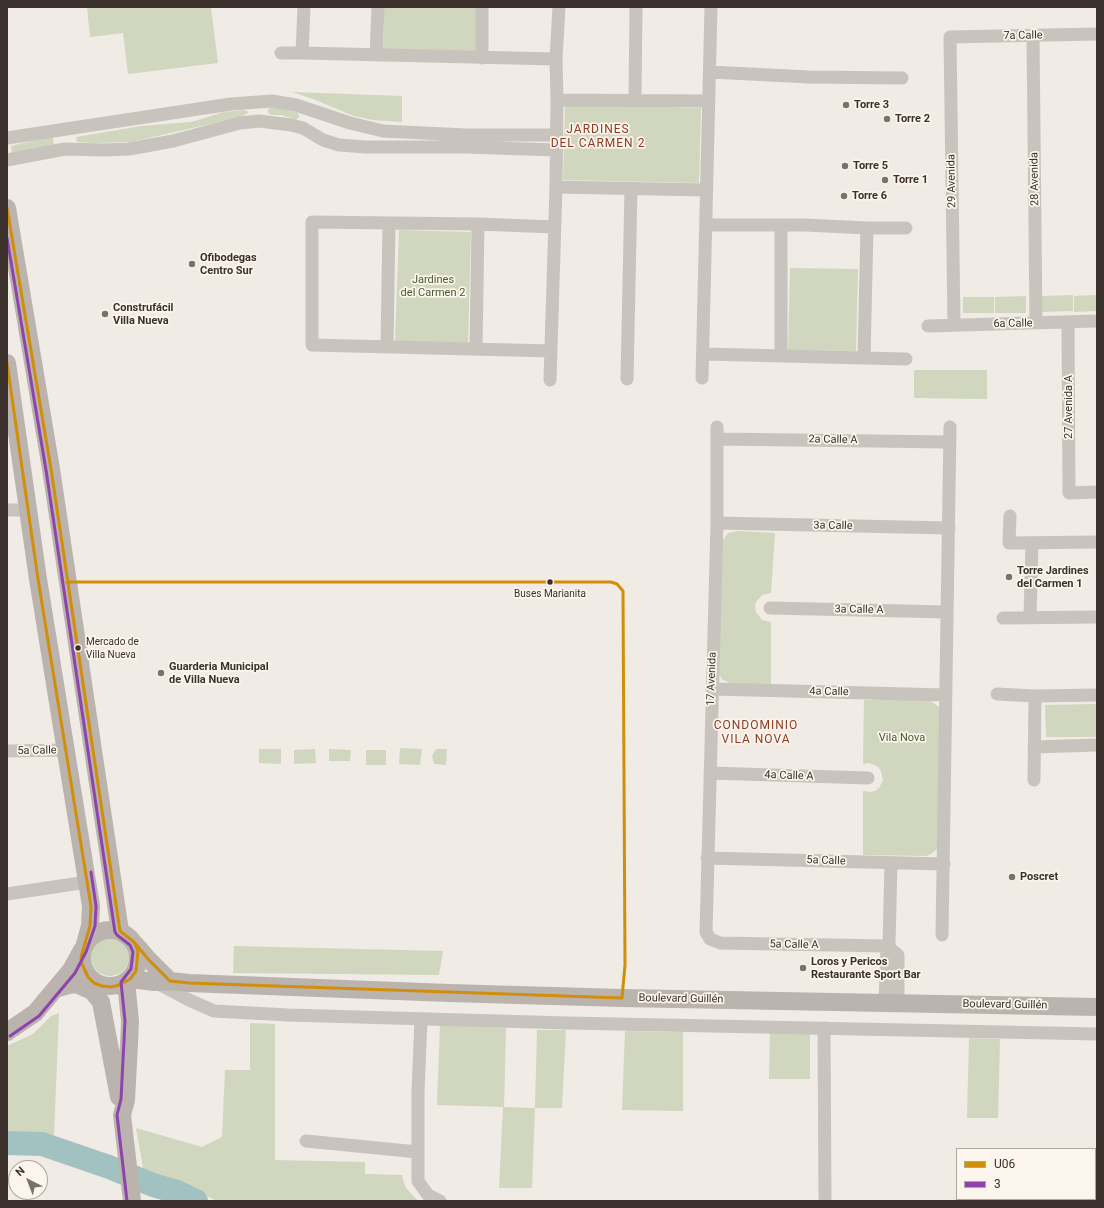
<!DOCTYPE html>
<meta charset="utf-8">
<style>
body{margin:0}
#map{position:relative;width:1104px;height:1208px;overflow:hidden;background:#f0ebe5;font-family:Roboto,sans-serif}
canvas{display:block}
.frame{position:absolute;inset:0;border:8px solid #3b302b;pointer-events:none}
.legend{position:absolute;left:956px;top:1148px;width:140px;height:52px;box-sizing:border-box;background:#fbf5ee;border:1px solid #aea6a0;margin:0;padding:5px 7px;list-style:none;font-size:12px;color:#3b302b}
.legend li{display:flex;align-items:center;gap:8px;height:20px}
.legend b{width:20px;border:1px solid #aea6a0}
.north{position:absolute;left:8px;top:1160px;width:40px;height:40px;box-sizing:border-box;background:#fbf5ee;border:1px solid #aea6a0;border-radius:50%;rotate:318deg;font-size:11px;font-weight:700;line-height:16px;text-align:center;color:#3b302b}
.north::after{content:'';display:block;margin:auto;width:14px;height:18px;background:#7a716c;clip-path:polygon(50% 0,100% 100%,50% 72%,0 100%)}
</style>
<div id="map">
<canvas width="1104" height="1208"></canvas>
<div class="frame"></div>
<ul class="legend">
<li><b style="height:5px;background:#d18e09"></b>U06</li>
<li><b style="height:5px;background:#8e44ad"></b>3</li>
</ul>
<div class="north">N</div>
</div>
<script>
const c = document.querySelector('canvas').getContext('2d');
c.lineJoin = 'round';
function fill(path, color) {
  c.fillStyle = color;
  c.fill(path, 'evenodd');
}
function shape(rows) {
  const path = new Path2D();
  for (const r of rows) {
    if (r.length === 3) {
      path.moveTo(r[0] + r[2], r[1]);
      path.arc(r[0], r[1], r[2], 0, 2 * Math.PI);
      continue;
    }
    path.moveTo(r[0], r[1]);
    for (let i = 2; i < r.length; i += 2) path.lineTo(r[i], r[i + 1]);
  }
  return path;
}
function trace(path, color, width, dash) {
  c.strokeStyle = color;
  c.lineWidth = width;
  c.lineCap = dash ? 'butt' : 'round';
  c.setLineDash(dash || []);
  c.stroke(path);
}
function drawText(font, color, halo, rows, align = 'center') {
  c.font = font + ' Roboto,sans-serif';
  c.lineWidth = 3.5;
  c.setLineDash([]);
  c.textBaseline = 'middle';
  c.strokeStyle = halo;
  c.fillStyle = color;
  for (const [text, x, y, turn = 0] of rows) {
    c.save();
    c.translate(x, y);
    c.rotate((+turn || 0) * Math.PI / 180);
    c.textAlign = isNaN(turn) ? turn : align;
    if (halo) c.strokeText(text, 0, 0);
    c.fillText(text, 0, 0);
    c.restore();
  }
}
const green = shape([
 [87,7,211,7,218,63,128,74,123,33,90,37],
 [384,7,477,7,476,51,383,49],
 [292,92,402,96,402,122,373,120,354,116,313,99],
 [565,105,701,108,699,183,563,180],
 [272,107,297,112,299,115,299,117,296,120,282,115,271,115,268,113,268,111,269,108],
 [244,110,247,111,248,113,241,117,131,142,91,143,77,142,76,137,141,126,191,122,224,112],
 [53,137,54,146,12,153,11,146,35,140],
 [399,230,471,232,468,343,395,341],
 [790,268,858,269,856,351,788,350],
 [1073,295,1073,311,1042,312,1042,296],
 [1097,295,1097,311,1074,312,1074,296],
 [1026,296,1026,313,995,313,995,297],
 [963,297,994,297,994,313,963,313],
 [914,370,987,370,987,399,914,398],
 [738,531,775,533,771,593,762,595,756,602,755,607,756,612,762,620,771,622,771,684,731,684,722,679,718,673,722,542,728,533],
 [864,700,929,700,939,707,940,711,939,843,937,849,931,854,926,856,863,855,863,791,870,792,875,791,879,788,883,780,881,771,878,767,870,763,863,764],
 [1097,704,1097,737,1046,737,1045,705],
 [400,748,422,749,420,765,399,764],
 [259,749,281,749,281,764,259,763],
 [315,749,316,763,294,764,294,750],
 [329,749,351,750,350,761,329,761],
 [436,749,447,749,446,765,434,764,432,756],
 [366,750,386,750,386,765,366,765],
 [110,957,19],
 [234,946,443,951,439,975,233,973],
 [59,1013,54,1135,7,1136,7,1046,33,1034,51,1016],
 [250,1023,275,1024,275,1160,365,1162,365,1174,402,1175,403,1180,406,1188,418,1201,217,1201,189,1187,144,1173,136,1128,202,1147,222,1137,225,1070,250,1070],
 [440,1025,506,1028,504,1107,535,1108,537,1030,566,1030,562,1108,535,1108,532,1188,499,1188,503,1107,437,1105],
 [625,1031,683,1032,683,1111,622,1110],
 [810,1032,810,1079,769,1079,770,1033],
 [969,1038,1000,1039,998,1118,967,1118]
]);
const river = shape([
 [7,1143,42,1144,109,1167,153,1185,177,1192,196,1201]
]);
const minor = shape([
 [482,7,482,58],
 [1033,36,1036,323],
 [281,53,302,53,556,59],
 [302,53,304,7],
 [376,55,378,7],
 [710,72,809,77,902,78],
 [557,100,709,101],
 [635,100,636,7],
 [7,138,231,104,272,101,296,105,350,123,383,131,465,135,556,135],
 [7,160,65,149,104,150,129,149,173,141,240,123,259,121,291,125,303,128,323,140,339,145,365,147,465,147,556,150],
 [556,187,706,190],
 [706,225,805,225,867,228,906,228],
 [1068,322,1069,493,1097,492],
 [954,325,950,37,1097,34],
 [928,326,1097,321],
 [387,347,389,223],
 [476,349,478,224],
 [551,351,312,345,312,222,478,224,554,227],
 [703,354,906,359],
 [781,356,781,226],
 [864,358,867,228],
 [702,378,711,7],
 [627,379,631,189],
 [550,380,556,187,557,100,556,59,559,7],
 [717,427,717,523,706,932,710,939,720,943,887,946],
 [717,439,949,442],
 [7,510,28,510],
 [1010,516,1009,543,1097,542],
 [717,523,949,528],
 [770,608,947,612],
 [1030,617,1032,544],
 [1003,618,1097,617],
 [712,689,946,695],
 [997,694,1035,696,1097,695],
 [1034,747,1097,745],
 [7,751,66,750],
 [710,773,868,778],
 [1034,780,1035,696],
 [707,858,944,864],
 [7,894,87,882],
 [942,935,950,427],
 [887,946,898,955,898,1003],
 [155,982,189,1000,214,1011,288,1015,568,1023,1097,1034],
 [885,1002,887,946,889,944,891,863],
 [421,1019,418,1091,418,1181,428,1195,440,1201],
 [824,1028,825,1201],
 [306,1141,418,1152]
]);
const secondary = shape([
 [7,208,51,469,120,931],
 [7,363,38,579,91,906,90,926,85,944],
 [110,958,28],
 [136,945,148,959,170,981],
 [130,979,155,982,170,981,189,983,449,993,622,998,1097,1007],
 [126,982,130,1021,129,1044,126,1100,122,1115,132,1201],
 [58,988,72,984,79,985,92,991,101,1002,119,1097],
 [7,1032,35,1013,71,970,82,950]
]);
const bus1 = shape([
 [7,208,51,469,120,931,134,942,138,951,136,971,130,979,119,985,111,987,102,986,94,983,88,977,82,964,81,957,90,926,91,906,38,579,7,363],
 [67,582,611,582,617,584,623,591,625,965,622,998,189,983,170,981,148,959,134,942]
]);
const bus2 = shape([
 [7,238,46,470,115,932,117,935,130,945,133,952,131,969,121,982,125,1021,121,1099,117,1115,127,1201],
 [10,1036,39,1016,75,973,86,952,95,926,96,906,91,872]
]);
const markers = [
 [846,105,4,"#7a716c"],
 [887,119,4,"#7a716c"],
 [845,166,4,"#7a716c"],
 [885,180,4,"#7a716c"],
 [844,196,4,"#7a716c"],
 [192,264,4,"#7a716c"],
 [105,314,4,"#7a716c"],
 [1009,577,4,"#7a716c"],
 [550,582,3.5,"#3b302b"],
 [78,648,3.5,"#3b302b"],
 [161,673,4,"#7a716c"],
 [1012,877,4,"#7a716c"],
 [803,968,4,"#7a716c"]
];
const busNames = [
 ["Buses Marianita",550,594],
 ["Mercado de",86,642,"left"],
 ["Villa Nueva",86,655,"left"]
];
const streetNames = [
 ["7a Calle",1023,36,-1],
 ["28 Avenida",1035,179,-91],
 ["29 Avenida",952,181,-91],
 ["6a Calle",1013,324,-1],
 ["27 Avenida A",1069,407,-90],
 ["2a Calle A",833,440,1],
 ["3a Calle",833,526,1],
 ["3a Calle A",859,610,1],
 ["17 Avenida",712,679,-88],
 ["4a Calle",829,692,1],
 ["5a Calle",37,751,-1],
 ["4a Calle A",789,776,2],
 ["5a Calle",826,861,2],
 ["5a Calle A",794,945,1],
 ["Boulevard Guillén",681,999,1],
 ["Boulevard Guillén",1005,1005,1]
];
const poiNames = [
 ["Torre 3",854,105],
 ["Torre 2",895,119],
 ["Torre 5",853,166],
 ["Torre 1",893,180],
 ["Torre 6",852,196],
 ["Ofibodegas",200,258],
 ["Centro Sur",200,271],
 ["Construfácil",113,308],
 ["Villa Nueva",113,321],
 ["Torre Jardines",1017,571],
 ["del Carmen 1",1017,584],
 ["Guarderia Municipal",169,667],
 ["de Villa Nueva",169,680],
 ["Poscret",1020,877],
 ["Loros y Pericos",811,962],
 ["Restaurante Sport Bar",811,975]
];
const parkNames = [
 ["Jardines",433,280],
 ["del Carmen 2",433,293],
 ["Vila Nova",902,738]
];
const neighbourhoodNames = [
 ["JARDINES",598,130],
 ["DEL CARMEN 2",598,144],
 ["CONDOMINIO",756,726],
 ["VILA NOVA",756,740]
];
fill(green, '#d1d6bf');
trace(river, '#a1c2c1', 24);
trace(minor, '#c9c3be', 13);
trace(secondary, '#bab3ae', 18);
trace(bus1, '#d18e09', 3);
trace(bus2, '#8e44ad', 3);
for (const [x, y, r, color] of markers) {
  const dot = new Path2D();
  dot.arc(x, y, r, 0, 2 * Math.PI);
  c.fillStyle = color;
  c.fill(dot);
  trace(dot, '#fbf5ee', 1.5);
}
drawText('10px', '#3b302b', '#fbf5ee', busNames);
drawText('11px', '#3b302b', '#fbf5ee', streetNames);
drawText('bold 11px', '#3b302b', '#fbf5ee', poiNames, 'left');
drawText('11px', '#4a5a2e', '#fbf5ee', parkNames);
c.letterSpacing = '1px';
drawText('12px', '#8c3b22', '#fbf5ee', neighbourhoodNames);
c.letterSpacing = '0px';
</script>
